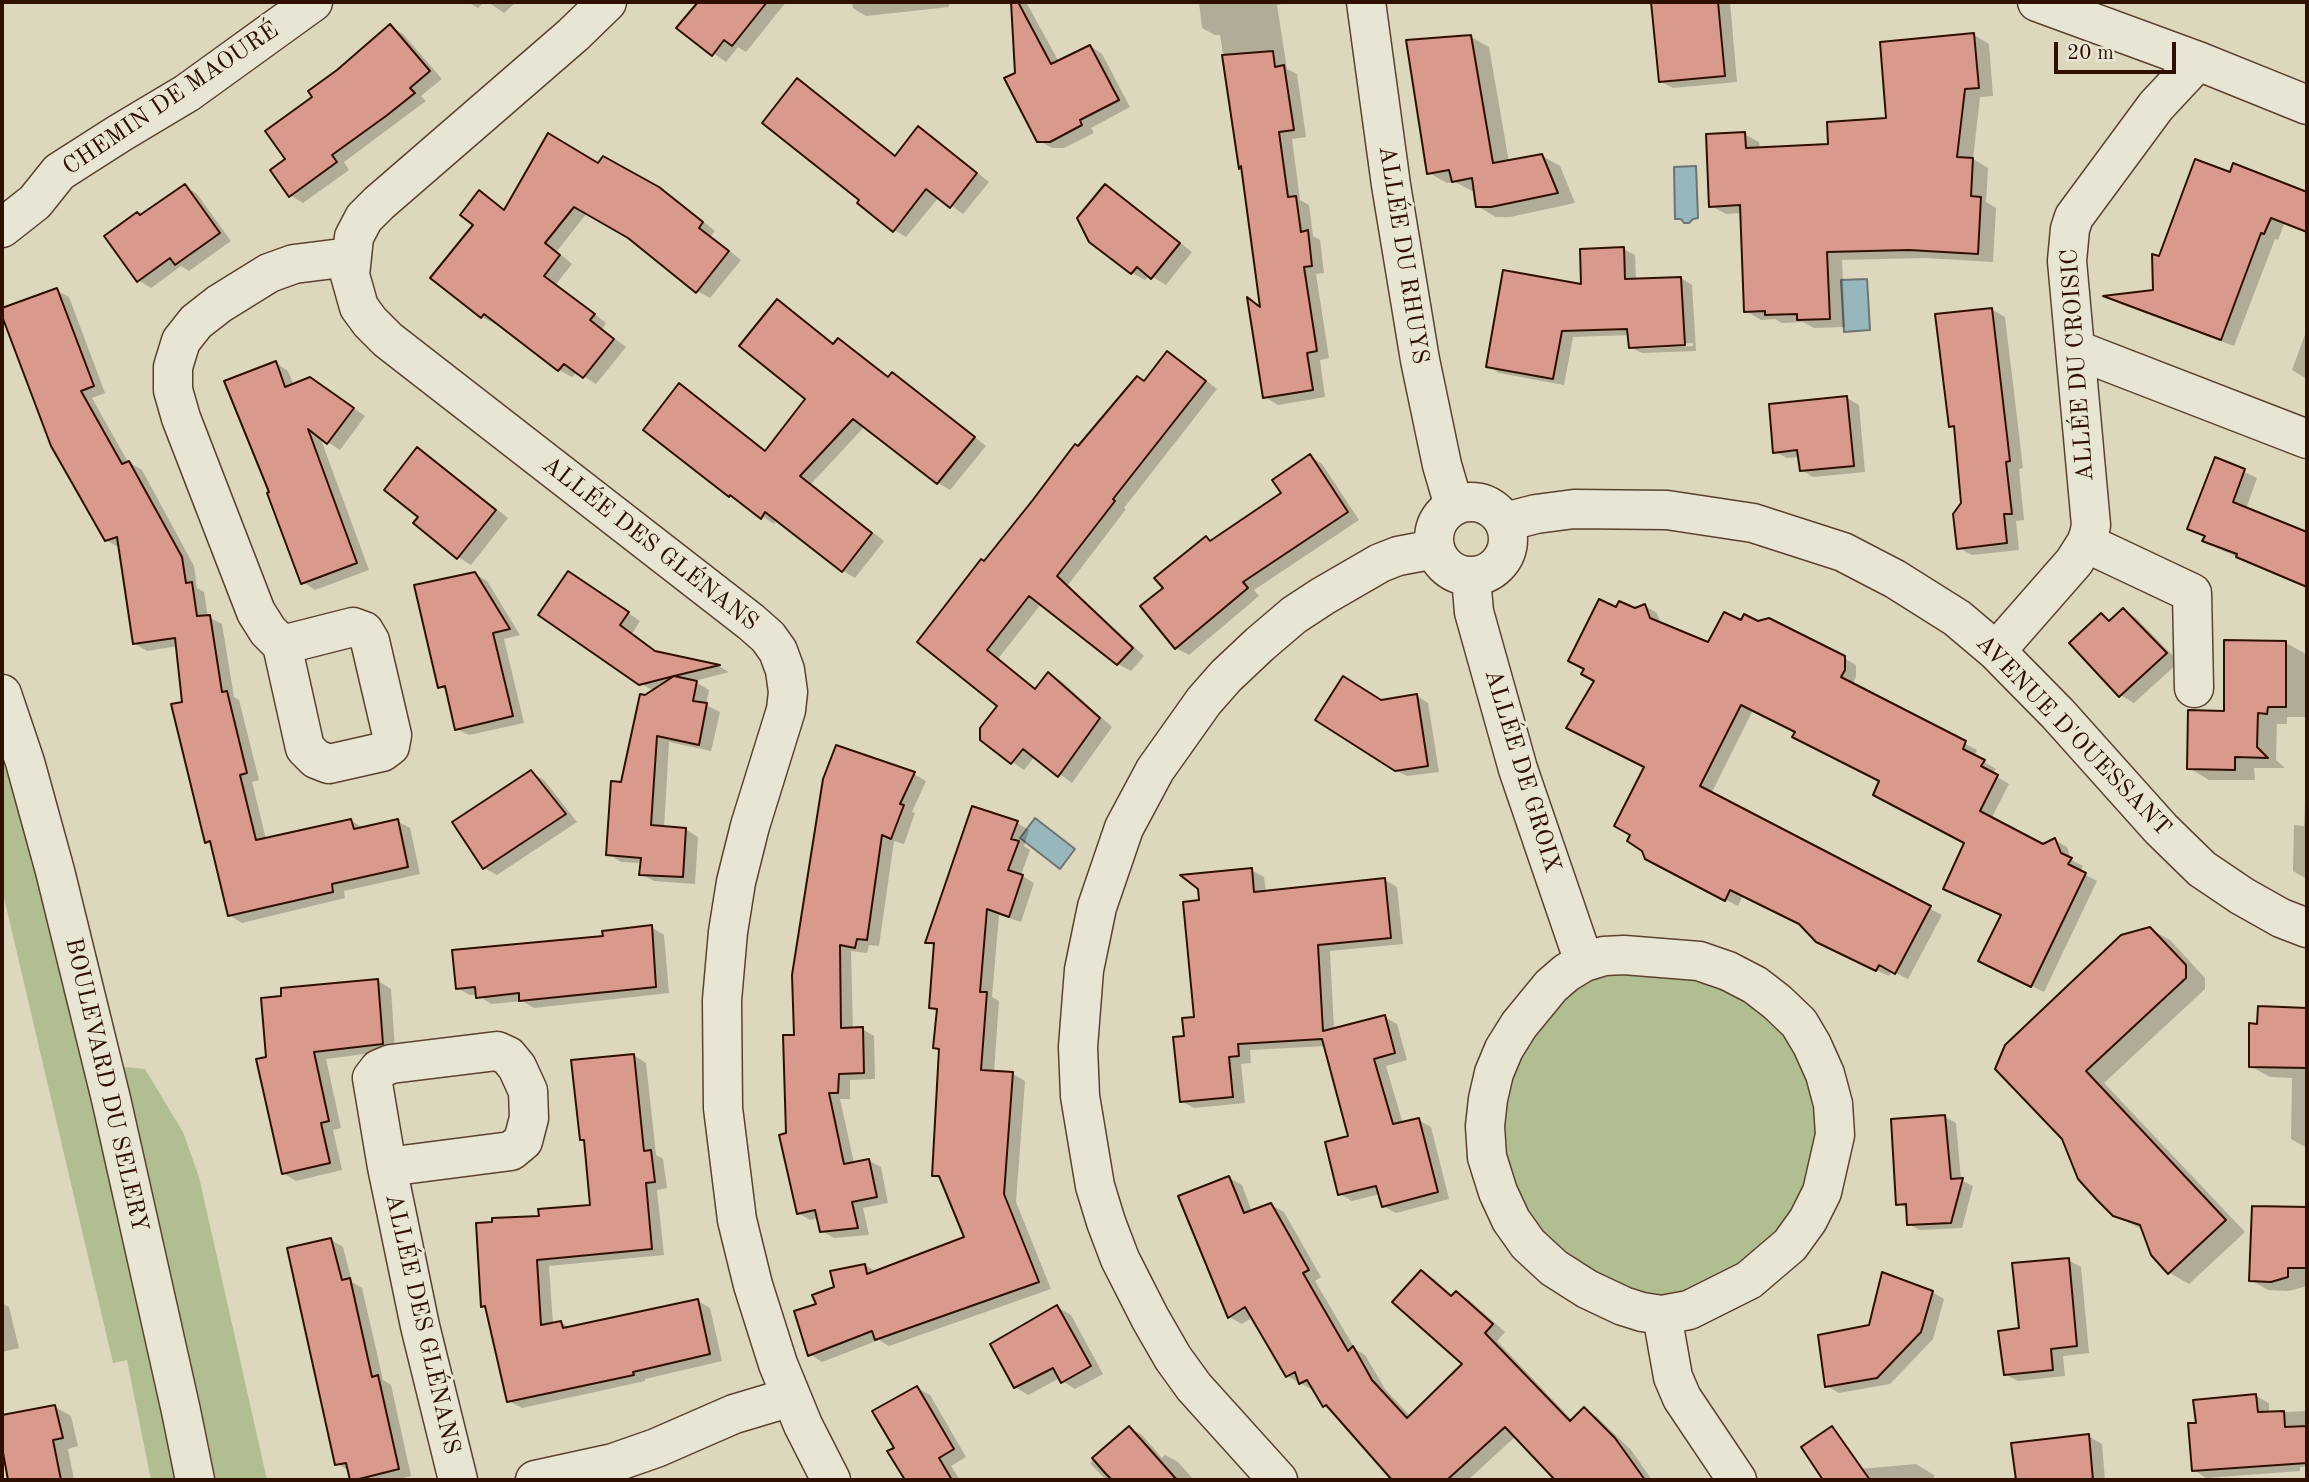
<!DOCTYPE html>
<meta charset="utf-8">
<style>
body{margin:0}
#map{position:relative;width:2309px;height:1482px;overflow:hidden;background:#ddd7bd;font-family:"Old Standard TT",serif}
canvas{display:block}
.frame{position:absolute;inset:0;border:4px solid #2f1000;pointer-events:none}
.scale{position:absolute;left:2054px;top:42px;width:122px;height:32px;box-sizing:border-box;border:4px solid #2f1000;border-top:0;padding-left:9px;font-size:21px;line-height:24px;white-space:nowrap;color:#2f1000;-webkit-text-stroke:5px #e9e5d4;paint-order:stroke}
</style>
<div id="map">
<canvas width="2309" height="1482"></canvas>
<div class="frame"></div>
<div class="scale">20 m</div>
</div>
<script>
const c = document.querySelector('canvas').getContext('2d');
c.lineJoin = 'round';
function fill(path, color) {
  c.fillStyle = color;
  c.fill(path, 'evenodd');
}
function shape(rows) {
  const path = new Path2D();
  for (const r of rows) {
    if (r.length === 3) {
      path.moveTo(r[0] + r[2], r[1]);
      path.arc(r[0], r[1], r[2], 0, 2 * Math.PI);
      continue;
    }
    path.moveTo(r[0], r[1]);
    for (let i = 2; i < r.length; i += 2) path.lineTo(r[i], r[i + 1]);
  }
  return path;
}
function trace(path, color, width, dash) {
  c.strokeStyle = color;
  c.lineWidth = width;
  c.lineCap = dash ? 'butt' : 'round';
  c.setLineDash(dash || []);
  c.stroke(path);
}
function drawText(font, color, halo, rows, align = 'center') {
  c.font = font + ' "Old Standard TT",serif';
  c.lineWidth = 6;
  c.setLineDash([]);
  c.textBaseline = 'middle';
  c.strokeStyle = halo;
  c.fillStyle = color;
  for (const [text, x, y, turn = 0] of rows) {
    c.save();
    c.translate(x, y);
    c.rotate((+turn || 0) * Math.PI / 180);
    c.textAlign = isNaN(turn) ? turn : align;
    if (halo) c.strokeText(text, 0, 0);
    c.fillText(text, 0, 0);
    c.restore();
  }
}
const green = shape([
 [2,754,32,861,110,1180,171,1449,175,1480,151,1480,127,1360,113,1363,2,889],
 [1661,970,1741,990,1805,1057,1819,1106,1819,1163,1793,1221,1760,1260,1687,1298,1646,1301,1564,1258,1531,1229,1506,1179,1500,1138,1504,1088,1519,1048,1587,975],
 [124,1067,145,1069,183,1132,199,1177,267,1480,214,1480]
]);
const water = shape([
 [1696,166,1698,218,1693,219,1689,223,1684,223,1681,219,1675,219,1674,167,1696,166],
 [1867,279,1870,330,1844,332,1841,280,1867,279],
 [1035,818,1075,849,1060,869,1020,838,1035,818]
]);
const shadow = shape([
 [468,2,484,2,478,8],
 [488,2,516,2,504,13],
 [699,2,786,2,746,52,738,47,726,62,678,28],
 [852,2,949,2,949,7,866,16,853,8],
 [1013,2,1026,2,1059,62,1090,46,1102,54,1130,107,1091,128,1094,133,1064,148,1052,148,1039,141,1017,74],
 [1199,2,1291,2,1277,5,1287,69,1297,74,1306,137,1292,139,1300,200,1309,205,1313,236,1320,240,1324,273,1316,274,1329,358,1320,360,1325,397,1278,405,1265,397,1250,300,1262,307,1243,169,1241,167,1220,35,1215,35,1202,28],
 [1653,2,1730,2,1737,82,1673,88,1660,81],
 [390,26,403,34,442,79,421,96,426,101,344,162,349,170,303,203,290,195,287,159,315,97,338,71],
 [1974,35,1989,44,1993,96,1980,97,1973,159,1988,168,1986,202,1996,208,1993,262,1925,258,1842,260,1845,327,1814,328,1803,322,1782,323,1775,319,1761,320,1746,311,1742,213,1726,214,1711,206,1744,134,1759,142,1760,149,1830,146,1888,120],
 [1471,37,1489,47,1509,162,1542,156,1560,166,1575,203,1510,217,1496,217,1477,206,1475,191,1472,191,1455,182,1447,183,1429,173],
 [810,88,896,157,919,128,931,135,989,182,963,214,939,197,906,237,894,230,862,200],
 [603,158,672,196,715,231,711,236,741,260,710,298,697,291,629,237,587,213,557,251,572,264,556,284,606,323,602,329,626,347,596,384,577,372,572,377,559,370,497,321,495,324,482,317,475,224,479,193,506,211,599,165],
 [2235,165,2307,193,2307,233,2284,224,2278,240,2275,239,2234,346,2118,303,2108,297,2155,292,2160,259,2231,174],
 [185,186,197,194,231,241,189,271,181,266,151,288,138,280,141,216],
 [1105,186,1118,194,1192,252,1166,285,1150,275,1145,280,1132,273],
 [1623,249,1635,255,1636,280,1681,278,1692,285,1696,351,1642,353,1630,347,1630,335,1573,337,1564,385,1499,373,1488,366,1583,286],
 [1693,343,1693,346,1639,349,1639,345],
 [56,290,69,297,105,393,92,398,128,462,142,470,194,566,197,588,204,592,208,617,222,624,234,697,239,700,259,780,252,782,266,839,350,820,364,828,397,821,410,828,420,874,344,891,345,898,242,923,229,915,213,845,207,841,184,703,178,646,147,651,134,643,120,548,106,540,53,445,2,310],
 [777,301,789,308,834,345,838,340,889,378,892,374,905,382,986,446,950,490,938,483,865,426,811,484,884,541,855,578,843,571,777,519,774,524,730,495,680,386,692,393,766,452,807,399],
 [1991,309,2005,317,2023,468,2019,469,2024,520,2016,521,2019,550,1972,555,1959,548,1963,504,1956,429,1951,426],
 [2307,329,2307,379,2292,370],
 [1168,353,1180,360,1217,389,1124,508,1126,509,1068,585,1144,656,1131,671,1118,664,1041,604,998,659,1036,690,1049,674,1061,681,1112,727,1072,783,1035,756,1024,770,1012,762,1000,706,919,642,1079,448,1145,382],
 [276,363,288,371,294,386,323,387,365,416,340,450,320,437,369,570,315,590,303,582],
 [1847,398,1859,405,1865,472,1813,477,1801,470,1800,457,1787,458,1775,452],
 [418,450,431,457,508,518,471,565,458,557],
 [1310,456,1322,464,1359,520,1254,590,1259,596,1189,655,1176,648,1165,588,1206,538,1213,541,1284,493],
 [2216,459,2257,478,2246,509,2304,533,2307,528,2307,588,2217,548,2204,540,2206,537,2190,528],
 [475,574,487,581,520,635,504,639,524,723,469,735,457,729,447,690,440,686],
 [582,581,640,621,632,634,658,654,719,666,729,672,694,681,709,690,706,705,720,712,711,751,669,742,664,828,685,829,698,837,695,884,654,881,641,874,642,863,621,862,608,854,623,784,646,697,654,691,640,683],
 [1645,606,1657,613,1661,624,1709,644,1844,658,1856,665,1856,677,1852,685,1977,750,1974,756,1996,769,1992,774,2009,784,1991,819,2043,846,2055,840,2067,847,2071,860,2083,866,2080,872,2097,881,2044,992,1992,967,2003,916,1945,889,1966,843,1881,781,1797,732,1753,710,1711,794,1942,915,1908,979,1892,971,1889,976,1830,948,1802,925,1743,895,1738,906,1659,865,1646,767,1596,681,1617,610,1634,609],
 [2123,611,2136,618,2179,662,2134,703,2120,695,2101,615,2112,621],
 [2286,643,2306,654,2305,717,2287,717,2287,724,2277,724,2276,760,2285,768,2254,768,2255,780,2209,780,2189,768],
 [1417,696,1428,703,1439,772,1407,776,1395,770,1381,701],
 [837,747,914,774,926,781,912,812,915,813,904,844,894,841,879,946,869,945,867,953,851,951,853,1029,862,1029,874,1036,875,1079,850,1080,850,1099,840,1099,854,1163,868,1160,881,1167,888,1203,863,1208,869,1235,834,1238,822,1231,818,1218,810,1220,798,1213,788,1135,795,1037],
 [531,772,544,780,577,822,497,875,484,868],
 [2305,802,2307,802,2307,879,2293,871,2294,825,2304,826],
 [1017,823,1029,830,1024,846,1030,850,1021,875,1034,883,1021,922,999,915,992,997,999,1001,994,1072,1013,1074,1025,1081,1016,1202,1051,1289,889,1346,879,1340,822,1362,810,1354,818,1305,836,1289,865,1265,877,1272,966,1238,943,1181,934,1175,941,1051,935,1047,938,1012,931,1007,935,947,928,942],
 [1251,870,1264,877,1266,893,1385,880,1397,887,1403,944,1330,951,1334,1030,1384,1017,1397,1024,1407,1060,1386,1066,1403,1124,1418,1120,1431,1127,1449,1199,1396,1213,1383,1206,1380,1194,1352,1201,1340,1194,1350,1137,1326,1046,1250,1050,1251,1063,1241,1064,1245,1103,1194,1108,1181,1101,1186,1037,1196,1018,1201,902],
 [651,927,664,935,669,993,534,1008,522,1001,491,1004,478,995,470,995,457,988,605,937],
 [2150,929,2170,940,2205,978,2205,989,2104,1083,2245,1232,2189,1284,2170,1273,2152,1254,2143,1230,2114,1215,2082,1158,1997,1068],
 [378,981,391,989,395,1050,326,1059,341,1128,333,1130,342,1170,296,1181,283,1173,268,1059],
 [2259,1008,2307,1009,2307,1148,2291,1139,2292,1078,2270,1077,2250,1066,2258,1026],
 [633,1055,646,1063,656,1155,663,1159,667,1188,657,1190,664,1255,549,1266,553,1324,560,1322,571,1328,698,1301,710,1308,722,1361,645,1379,645,1381,522,1408,509,1401,487,1309,482,1306,540,1217,592,1206,586,1141,582,1139],
 [1945,1117,1956,1123,1961,1180,1973,1186,1962,1228,1920,1230,1908,1224,1908,1209,1898,1204],
 [1229,1178,1242,1185,1252,1212,1271,1205,1284,1212,1321,1277,1315,1281,1355,1349,1365,1355,1385,1389,1411,1417,1465,1364,1422,1272,1434,1279,1453,1296,1456,1293,1469,1300,1505,1332,1497,1341,1573,1421,1585,1410,1597,1417,1631,1450,1652,1480,1576,1480,1558,1454,1516,1436,1468,1480,1395,1480,1335,1412,1324,1406,1313,1390,1287,1376,1253,1317,1242,1324,1229,1317],
 [2254,1208,2307,1209,2307,1286,2289,1291,2268,1290,2251,1280],
 [331,1240,343,1247,352,1282,362,1288,383,1380,391,1385,411,1476,395,1480,352,1480,350,1471,336,1463],
 [2068,1260,2081,1267,2089,1353,2063,1356,2065,1376,2018,1381,2005,1374,2020,1329],
 [1932,1292,1944,1299,1933,1339,1890,1384,1839,1393,1827,1386,1870,1326],
 [2,1303,9,1307,19,1348,2,1352],
 [1057,1307,1071,1315,1103,1374,1075,1389,1062,1381,1060,1378,1028,1395,1015,1387],
 [917,1388,930,1395,966,1457,951,1466,960,1480,913,1480,904,1475,896,1448],
 [2256,1396,2269,1403,2269,1413,2307,1411,2307,1466,2300,1467,2300,1471,2206,1478,2194,1470,2198,1424],
 [55,1407,71,1416,78,1446,68,1449,74,1480,10,1480,2,1438,2,1417],
 [1129,1428,1142,1435,1162,1458,1165,1455,1178,1462,1194,1480,1106,1480,1090,1463],
 [2088,1436,2102,1444,2105,1480,2017,1480,2013,1445],
 [1916,1464,1934,1475,1934,1480,1954,1478,1957,1480,1839,1480,1838,1471]
]);
const building = shape([
 [698,2,767,2,732,46,724,40,712,56,676,28,698,2],
 [1011,2,1018,2,1051,64,1090,45,1119,100,1080,120,1082,125,1050,142,1037,142,1004,78,1015,73,1011,2],
 [1651,2,1718,2,1725,76,1659,82,1651,2],
 [390,24,430,71,410,88,415,93,386,116,332,155,337,162,289,197,270,170,285,159,265,131,312,97,308,91,337,70,390,24],
 [1974,33,1979,88,1965,89,1957,157,1973,158,1971,196,1981,197,1978,254,1909,250,1827,252,1830,319,1797,320,1797,314,1765,315,1765,311,1744,312,1740,205,1709,207,1706,134,1745,132,1746,148,1828,144,1827,122,1886,118,1880,42,1974,33],
 [1471,35,1493,163,1542,154,1558,193,1491,207,1476,207,1472,178,1452,182,1449,170,1427,174,1406,40,1471,35],
 [1273,51,1275,67,1284,65,1294,130,1279,132,1288,197,1296,196,1301,232,1308,230,1312,266,1304,267,1317,351,1307,353,1313,390,1263,398,1247,297,1260,307,1241,166,1239,169,1222,55,1273,51],
 [797,78,895,156,918,126,977,173,950,208,926,189,893,232,857,203,859,200,762,123,797,78],
 [548,133,598,163,603,156,659,187,703,222,699,228,729,251,696,293,628,238,574,207,545,243,560,255,544,276,595,314,590,320,614,339,583,378,564,364,558,371,484,314,481,318,430,278,473,225,460,215,479,190,504,210,548,133],
 [2195,159,2230,172,2233,163,2307,192,2307,232,2271,218,2264,234,2261,233,2221,340,2103,296,2153,290,2152,254,2159,256,2195,159],
 [185,184,220,233,175,265,170,258,137,282,104,236,137,212,140,215,185,184],
 [1105,184,1180,243,1151,279,1137,267,1131,274,1089,242,1077,218,1105,184],
 [1624,247,1625,279,1681,277,1685,345,1629,348,1627,329,1562,331,1553,379,1486,367,1503,270,1581,284,1580,249,1624,247],
 [57,288,94,386,81,391,122,464,129,461,182,557,186,583,192,582,197,616,210,615,222,692,227,691,247,773,240,775,256,840,351,819,354,829,398,819,408,867,332,884,333,892,228,916,210,841,205,843,171,704,182,702,175,638,133,644,117,537,105,541,51,446,2,316,2,308,57,288],
 [777,299,833,344,838,338,888,377,892,372,975,437,937,484,853,419,800,476,872,533,842,572,765,512,761,519,730,495,729,497,643,430,679,383,765,451,805,399,739,346,777,299],
 [1992,308,2010,461,2006,462,2012,514,2004,514,2007,543,1957,549,1953,514,1961,503,1954,426,1949,427,1935,314,1992,308],
 [1167,351,1206,381,1113,499,1115,501,1057,576,1133,648,1117,665,1029,596,987,650,1035,689,1048,672,1100,718,1058,777,1023,749,1011,764,980,740,980,728,997,706,917,642,981,559,984,561,1032,501,1075,444,1078,446,1137,376,1144,381,1167,351],
 [276,361,285,387,310,377,354,408,327,444,308,429,357,563,301,584,267,493,269,492,224,381,276,361],
 [1847,396,1854,466,1800,471,1797,450,1773,453,1769,404,1847,396],
 [417,447,496,510,457,559,413,523,418,517,384,490,417,447],
 [1310,454,1348,512,1243,582,1248,588,1175,649,1140,606,1163,588,1154,578,1206,536,1210,541,1281,493,1272,480,1310,454],
 [2215,457,2245,469,2233,502,2307,532,2307,587,2236,557,2237,554,2202,541,2205,536,2187,529,2215,457],
 [568,571,629,612,620,625,655,651,720,665,674,676,697,681,693,701,707,703,699,745,657,736,651,825,686,828,683,877,639,875,641,858,606,855,611,781,621,782,640,694,645,695,674,676,639,685,538,615,568,571],
 [475,572,510,629,493,633,513,716,455,730,445,686,438,688,414,585,475,572],
 [1599,599,1616,607,1619,601,1635,608,1645,604,1650,618,1708,642,1724,612,1741,620,1744,614,1758,621,1769,618,1845,656,1845,670,1841,677,1966,741,1963,749,1985,760,1981,766,1998,775,1980,811,2043,844,2055,838,2061,853,2072,858,2068,864,2086,873,2031,987,1978,961,2001,915,1943,889,1964,843,1873,795,1879,781,1792,737,1795,732,1741,705,1700,786,1931,906,1895,974,1879,965,1876,971,1816,942,1799,924,1730,890,1725,901,1645,859,1642,851,1627,841,1630,835,1614,826,1644,767,1566,728,1594,681,1581,674,1584,669,1568,661,1599,599],
 [2123,608,2167,653,2119,697,2069,643,2101,613,2109,621,2123,608],
 [2224,640,2286,641,2286,707,2268,707,2267,714,2258,713,2257,747,2268,758,2235,757,2235,770,2187,769,2188,710,2224,711,2224,640],
 [1343,676,1381,700,1417,694,1428,766,1395,771,1315,720,1343,676],
 [836,745,915,772,900,804,904,805,891,839,882,835,867,940,857,939,855,948,840,945,841,1028,863,1027,864,1073,839,1074,838,1093,829,1093,844,1164,869,1159,877,1197,852,1202,858,1228,820,1232,815,1210,797,1214,779,1135,786,1133,783,1035,794,1035,792,975,823,779,836,745],
 [531,770,566,814,483,869,452,822,531,770],
 [972,806,1018,821,1011,839,1019,841,1008,870,1023,875,1009,917,987,909,980,992,987,992,981,1070,1013,1072,1004,1194,1039,1282,875,1340,872,1331,808,1356,794,1311,816,1304,812,1295,834,1287,830,1271,865,1264,867,1274,964,1237,939,1176,932,1176,939,1049,933,1048,937,1009,929,1008,934,943,925,943,972,806],
 [1252,868,1254,892,1385,878,1391,938,1318,945,1323,1031,1385,1015,1395,1053,1374,1059,1393,1124,1419,1118,1438,1192,1382,1207,1376,1186,1338,1195,1325,1142,1348,1136,1322,1039,1238,1044,1239,1056,1229,1057,1233,1097,1180,1102,1173,1037,1184,1036,1182,1018,1194,1017,1183,902,1199,900,1198,889,1180,875,1252,868],
 [652,925,656,987,519,1001,519,993,476,998,475,987,456,989,452,950,603,936,602,931,652,925],
 [2150,927,2186,965,2186,978,2086,1071,2226,1220,2168,1274,2151,1255,2140,1225,2113,1216,2097,1200,2078,1179,2062,1139,1995,1069,2005,1045,2121,935,2150,927],
 [378,979,383,1044,314,1052,329,1121,321,1123,330,1163,282,1174,256,1059,266,1057,261,998,281,996,281,988,378,979],
 [2258,1006,2307,1008,2307,1068,2249,1067,2249,1023,2257,1024,2258,1006],
 [634,1054,644,1151,651,1150,655,1182,646,1183,652,1249,537,1260,541,1325,561,1321,563,1328,698,1299,710,1354,633,1372,634,1375,507,1402,485,1306,481,1307,476,1223,492,1222,492,1218,539,1216,538,1209,590,1205,584,1140,580,1140,571,1060,634,1054],
 [1945,1115,1951,1179,1963,1178,1951,1223,1907,1225,1906,1204,1896,1205,1891,1119,1945,1115],
 [1229,1176,1244,1213,1271,1203,1309,1270,1303,1273,1348,1351,1353,1346,1372,1380,1407,1418,1462,1364,1392,1302,1421,1270,1451,1296,1456,1291,1493,1324,1485,1333,1570,1421,1584,1407,1615,1438,1645,1480,1555,1480,1505,1427,1447,1480,1392,1480,1326,1405,1323,1407,1307,1380,1299,1384,1295,1372,1286,1377,1245,1307,1228,1318,1178,1196,1229,1176],
 [2252,1206,2307,1207,2307,1268,2288,1268,2288,1277,2271,1282,2249,1281,2252,1206],
 [331,1238,342,1280,350,1278,372,1377,378,1375,399,1469,355,1480,350,1480,346,1463,335,1465,287,1248,331,1238],
 [2069,1258,2077,1346,2051,1349,2053,1370,2004,1375,1998,1331,2019,1328,2012,1263,2069,1258],
 [1882,1272,1933,1291,1921,1332,1877,1378,1825,1387,1818,1335,1869,1325,1882,1272],
 [1057,1305,1091,1366,1061,1383,1053,1368,1014,1388,990,1344,1057,1305],
 [917,1386,954,1449,939,1458,952,1480,905,1480,887,1451,894,1448,872,1411,917,1386],
 [2256,1394,2258,1412,2284,1411,2285,1427,2307,1426,2307,1463,2192,1471,2188,1423,2196,1423,2193,1400,2256,1394],
 [55,1405,63,1438,53,1440,61,1480,8,1480,2,1447,2,1415,55,1405],
 [1129,1426,1177,1480,1112,1480,1106,1474,1092,1458,1129,1426],
 [1832,1426,1870,1480,1823,1480,1801,1447,1832,1426],
 [2089,1434,2093,1480,2016,1480,2011,1443,2089,1434]
]);
const minor = shape([
 [607,2,573,35,379,203,364,218,354,237,350,275,359,307,370,322,388,340,751,622,768,637,778,651,785,670,788,692,786,710,750,826,736,882,728,932,722,1000,723,1108,737,1220,753,1285,778,1364,803,1425,831,1480],
 [1366,2,1391,185,1420,360,1442,465,1454,506],
 [2037,2,2198,61],
 [2,228,35,202,59,172,120,133,187,93,313,2],
 [2077,350,2307,439],
 [1471,539,37],
 [1505,522,1536,514,1574,509,1667,510,1753,523,1843,552,1895,579,1957,618,1996,651,2058,714,2161,829,2202,869,2242,896,2281,918,2307,928],
 [2086,543,2192,593,2194,688],
 [1471,578,1474,612,1518,769,1584,962],
 [282,645,353,627,364,631,370,641,392,735,390,746,382,752,329,764,316,759,305,748,282,645,268,631,256,612,181,418,173,390,173,367,181,341,196,322,219,304,269,273,294,264,350,257],
 [1996,651,2074,562,2086,543,2089,535,2091,525,2067,261,2070,229,2074,217,2156,106,2198,61,2307,105],
 [2,694,25,762,55,871,111,1099,181,1411,195,1480],
 [1624,955,1699,961,1728,971,1755,985,1777,1002,1799,1023,1812,1045,1825,1074,1833,1104,1835,1135,1822,1192,1808,1220,1790,1245,1749,1280,1689,1310,1662,1315,1642,1312,1623,1306,1587,1289,1554,1268,1528,1244,1511,1220,1498,1192,1487,1157,1485,1126,1488,1099,1494,1073,1504,1049,1519,1025,1551,986,1566,973,1584,962,1604,956,1624,955],
 [387,1167,511,1151,523,1141,529,1118,528,1091,517,1067,508,1056,497,1051,391,1064,379,1069,372,1078,387,1167,420,1326,458,1480],
 [1662,1315,1673,1377,1682,1398,1737,1480],
 [535,1480,613,1463,656,1448,734,1414,791,1397],
 [1278,1480,1194,1387,1173,1358,1150,1318,1120,1259,1106,1222,1095,1186,1080,1096,1078,1047,1084,970,1097,907,1124,828,1155,770,1204,701,1226,676,1260,644,1294,615,1323,596,1380,563,1398,556,1435,549]
]);
const streetNames = [
 ["CHEMIN DE MAOURÉ",171,99,-34],
 ["ALLÉE DU RHUYS",1403,255,81],
 ["ALLÉE DU CROISIC",2078,365,-94],
 ["ALLÉE DES GLÉNANS",650,544,38],
 ["AVENUE D'OUESSANT",2073,736,46],
 ["ALLÉE DE GROIX",1522,771,73],
 ["BOULEVARD DU SELERY",106,1085,77],
 ["ALLÉE DES GLÉNANS",422,1324,77]
];
fill(green, '#b1be91');
fill(water, '#97b7bc');
trace(water, '#6d7471', 2);
fill(shadow, '#0003');
fill(building, '#da998d');
trace(building, '#2f1000', 2);
trace(minor, '#5a422f', 41);
trace(minor, '#e9e5d4', 38);
drawText('24px', '#2f1000', '#e9e5d4', streetNames);
</script>
